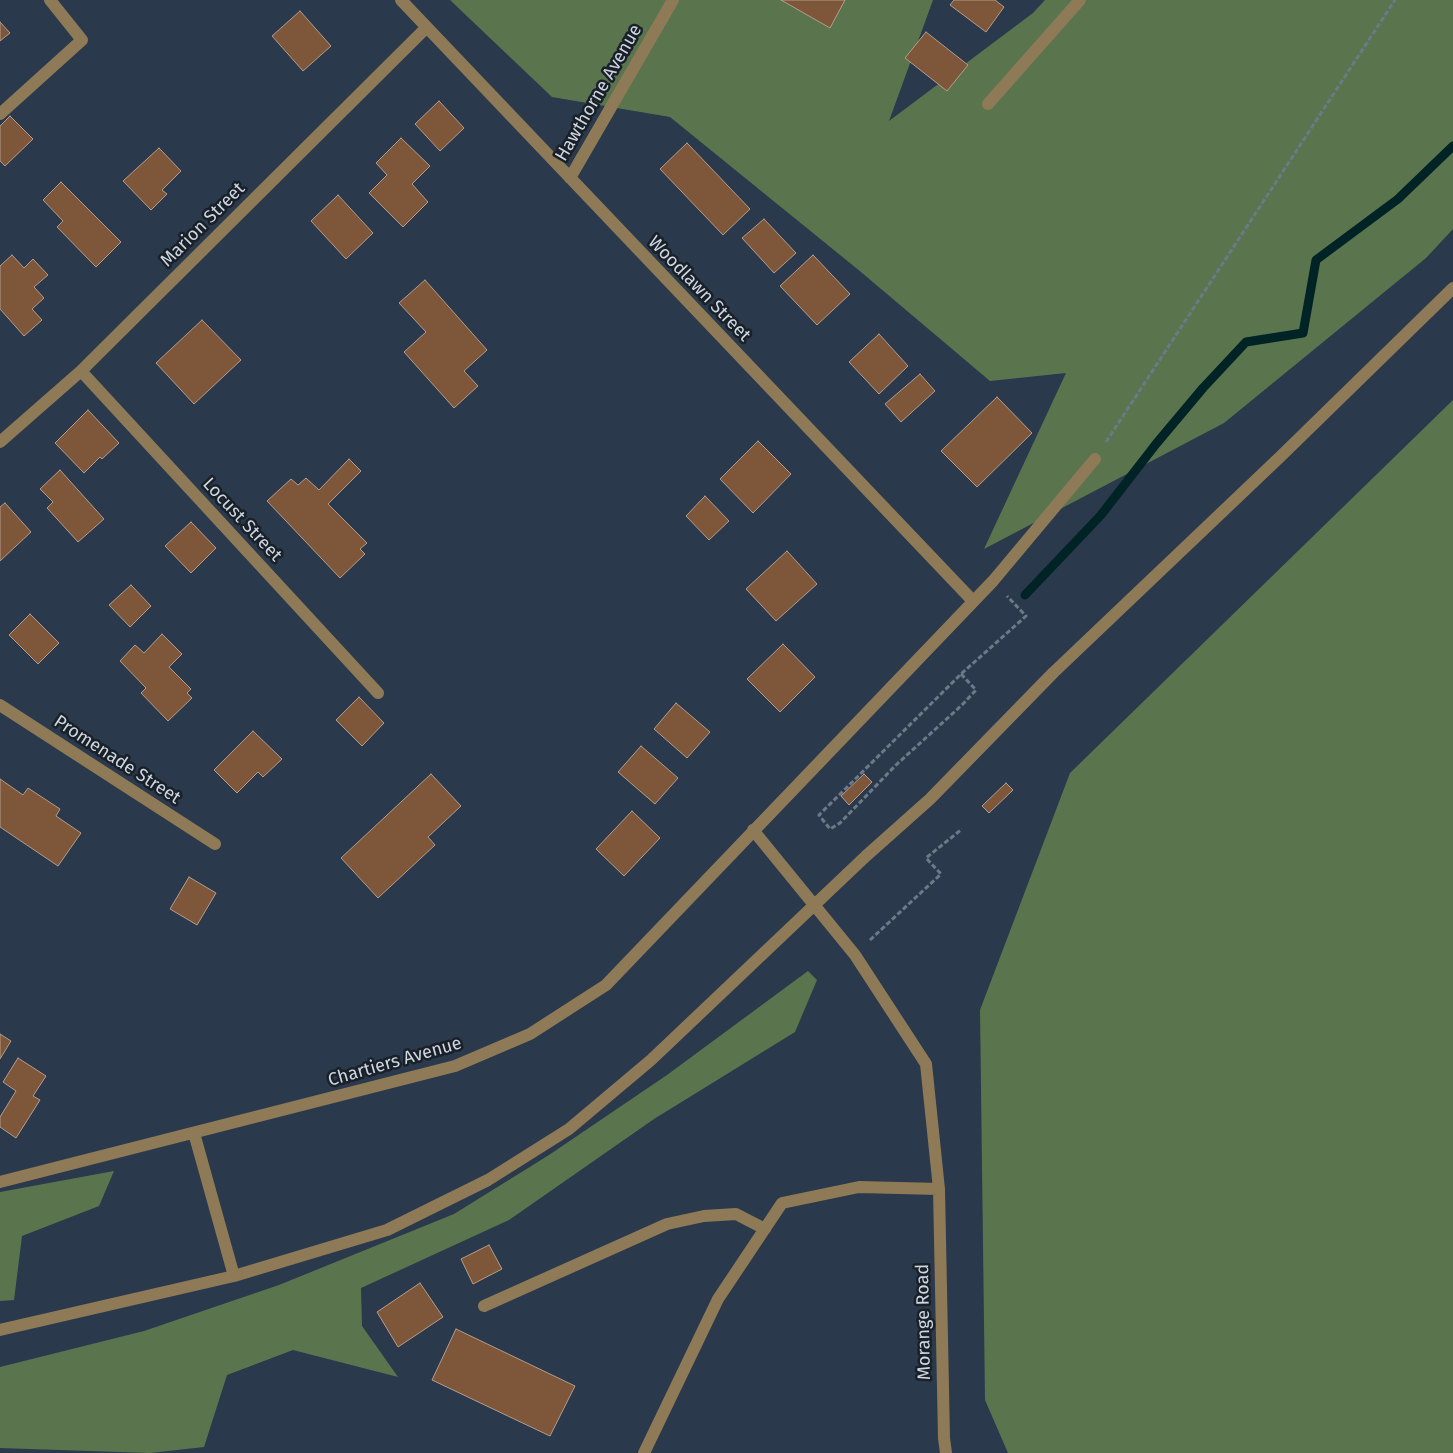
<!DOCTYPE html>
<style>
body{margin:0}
canvas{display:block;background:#2a394b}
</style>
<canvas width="1453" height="1453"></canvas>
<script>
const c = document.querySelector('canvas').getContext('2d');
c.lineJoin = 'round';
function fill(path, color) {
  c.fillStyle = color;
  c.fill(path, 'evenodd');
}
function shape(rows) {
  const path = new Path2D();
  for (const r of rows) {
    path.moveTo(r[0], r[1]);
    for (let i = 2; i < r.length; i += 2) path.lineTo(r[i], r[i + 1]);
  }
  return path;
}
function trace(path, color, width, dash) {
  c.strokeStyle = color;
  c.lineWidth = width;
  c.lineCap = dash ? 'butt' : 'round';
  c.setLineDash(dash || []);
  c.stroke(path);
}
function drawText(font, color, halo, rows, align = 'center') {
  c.font = font + ' "Fira Sans",sans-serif';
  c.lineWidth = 5;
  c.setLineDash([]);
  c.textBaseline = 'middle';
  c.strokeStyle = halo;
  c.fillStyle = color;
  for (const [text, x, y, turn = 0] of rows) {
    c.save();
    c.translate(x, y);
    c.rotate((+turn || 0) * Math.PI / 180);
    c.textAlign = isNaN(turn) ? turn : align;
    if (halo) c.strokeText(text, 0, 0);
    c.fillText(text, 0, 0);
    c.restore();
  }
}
const forest = shape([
 [450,0,933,0,889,121,1033,13,1045,0,1453,0,1453,229,1426,258,1224,423,984,549,1066,373,990,381,861,272,670,117,552,97],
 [1453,400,1453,1453,1008,1453,985,1400,980,1010,1070,773],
 [808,971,817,980,795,1032,654,1119,509,1220,361,1288,362,1326,398,1377,293,1350,227,1375,204,1447,150,1453,0,1448,0,1367,144,1331,279,1285,454,1214,549,1155,667,1075],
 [114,1171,99,1206,22,1236,14,1300,0,1301,0,1192]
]);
const stream = shape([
 [1025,595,1101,515,1156,444,1203,388,1246,342,1303,333,1316,260,1398,199,1453,146]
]);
const building = shape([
 [781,0,845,0,830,28,781,0],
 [954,0,995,0,1004,7,986,32,950,5,954,0],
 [300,11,331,46,303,71,272,36,300,11],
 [0,22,10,33,0,41,0,22],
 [926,32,968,65,947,91,905,58,926,32],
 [439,101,464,128,440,151,415,124,439,101],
 [10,116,33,139,5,166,0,161,0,126,10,116],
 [401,138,430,166,412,184,428,202,403,227,369,193,387,175,376,163,401,138],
 [687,143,750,209,723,235,660,169,687,143],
 [159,148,181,171,162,190,167,194,151,210,123,181,159,148],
 [61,182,121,242,96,267,57,227,63,221,43,200,61,182],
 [338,195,373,233,346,259,311,221,338,195],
 [764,219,796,253,774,273,742,238,764,219],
 [12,255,24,268,33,259,48,275,34,287,44,298,32,309,42,320,24,336,0,309,0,266,12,255],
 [813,255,850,294,817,325,780,286,813,255],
 [425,280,487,350,464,371,478,386,454,408,404,352,426,332,399,303,425,280],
 [202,320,241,360,194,404,156,363,202,320],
 [879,334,908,366,879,394,849,362,879,334],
 [920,374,935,391,901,422,885,404,920,374],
 [997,397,1032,433,977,487,941,451,997,397],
 [88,410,119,443,102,459,100,457,84,473,55,443,88,410],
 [758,441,791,474,753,513,720,479,758,441],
 [349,459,361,471,328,504,367,543,360,549,365,554,340,578,267,501,291,479,298,485,306,478,319,490,349,459],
 [60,470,104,519,78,542,47,508,53,502,40,489,60,470],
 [705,496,729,521,709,540,686,516,705,496],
 [5,503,31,532,0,561,0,507,5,503],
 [191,522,216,548,191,573,165,546,191,522],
 [787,551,817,584,776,621,746,589,787,551],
 [131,585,151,606,130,627,109,605,131,585],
 [30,614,59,643,38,664,9,635,30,614],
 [162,634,182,654,169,667,191,689,187,693,192,698,168,721,141,693,146,688,120,661,135,645,144,653,162,634],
 [783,644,815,677,780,712,747,679,783,644],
 [359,697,384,723,362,746,336,720,359,697],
 [676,703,710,732,687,758,654,729,676,703],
 [253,731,282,759,263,777,258,772,237,793,214,770,253,731],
 [641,746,678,778,655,804,618,772,641,746],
 [431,774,461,806,428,837,435,845,378,898,341,858,431,774],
 [864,774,872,782,849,805,841,796,864,774],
 [0,779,23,795,28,788,60,809,56,816,81,833,58,866,0,827,0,779],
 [1006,783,1013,790,989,813,982,806,1006,783],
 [632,811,660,838,624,876,596,849,632,811],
 [189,877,216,893,197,925,170,909,189,877],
 [0,1034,11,1041,0,1059,0,1034],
 [18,1058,46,1076,33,1096,40,1100,16,1138,0,1127,0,1117,16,1091,3,1082,18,1058],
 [489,1245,502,1269,473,1284,461,1259,489,1245],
 [420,1283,443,1317,398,1347,377,1312,420,1283],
 [456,1329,575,1386,550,1436,432,1380,456,1329]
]);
const path = shape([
 [1106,442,1395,0],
 [961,674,976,690,962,705,896,765,840,823,830,829,819,815,957,678,961,674,1026,616,1007,596],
 [870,940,941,874,926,858,962,829]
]);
const minor = shape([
 [401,0,973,601],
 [988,104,1080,0],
 [0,114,82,40,50,0],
 [570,178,673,0],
 [81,371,378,693],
 [0,442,81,371,426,28],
 [0,705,215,844],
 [753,830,855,955,926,1064,939,1189,944,1438,946,1453],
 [194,1133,234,1276],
 [0,1182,455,1066,530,1034,606,985,993,581,1095,459],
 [484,1306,667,1224,704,1216,736,1214,765,1229],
 [0,1330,234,1276,387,1230,488,1180,569,1129,651,1060,866,856,930,799,1053,673,1281,456,1453,288],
 [644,1453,718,1299,782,1203,859,1187,939,1189]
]);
const streetNames = [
 ["Hawthorne Avenue",599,93,-60],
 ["Marion Street",203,225,-45],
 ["Woodlawn Street",699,289,46],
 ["Locust Street",242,520,47],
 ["Promenade Street",117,760,33],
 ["Chartiers Avenue",395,1062,-16],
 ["Morange Road",924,1322,-91]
];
fill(forest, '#5a754e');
trace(stream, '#002426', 9);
fill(building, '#7e573b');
trace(building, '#b49c8b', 1);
trace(path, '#6c7988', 3, [5, 2.5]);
trace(minor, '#8e7a56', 12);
drawText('18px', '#cdd6e1', '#192028', streetNames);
</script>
